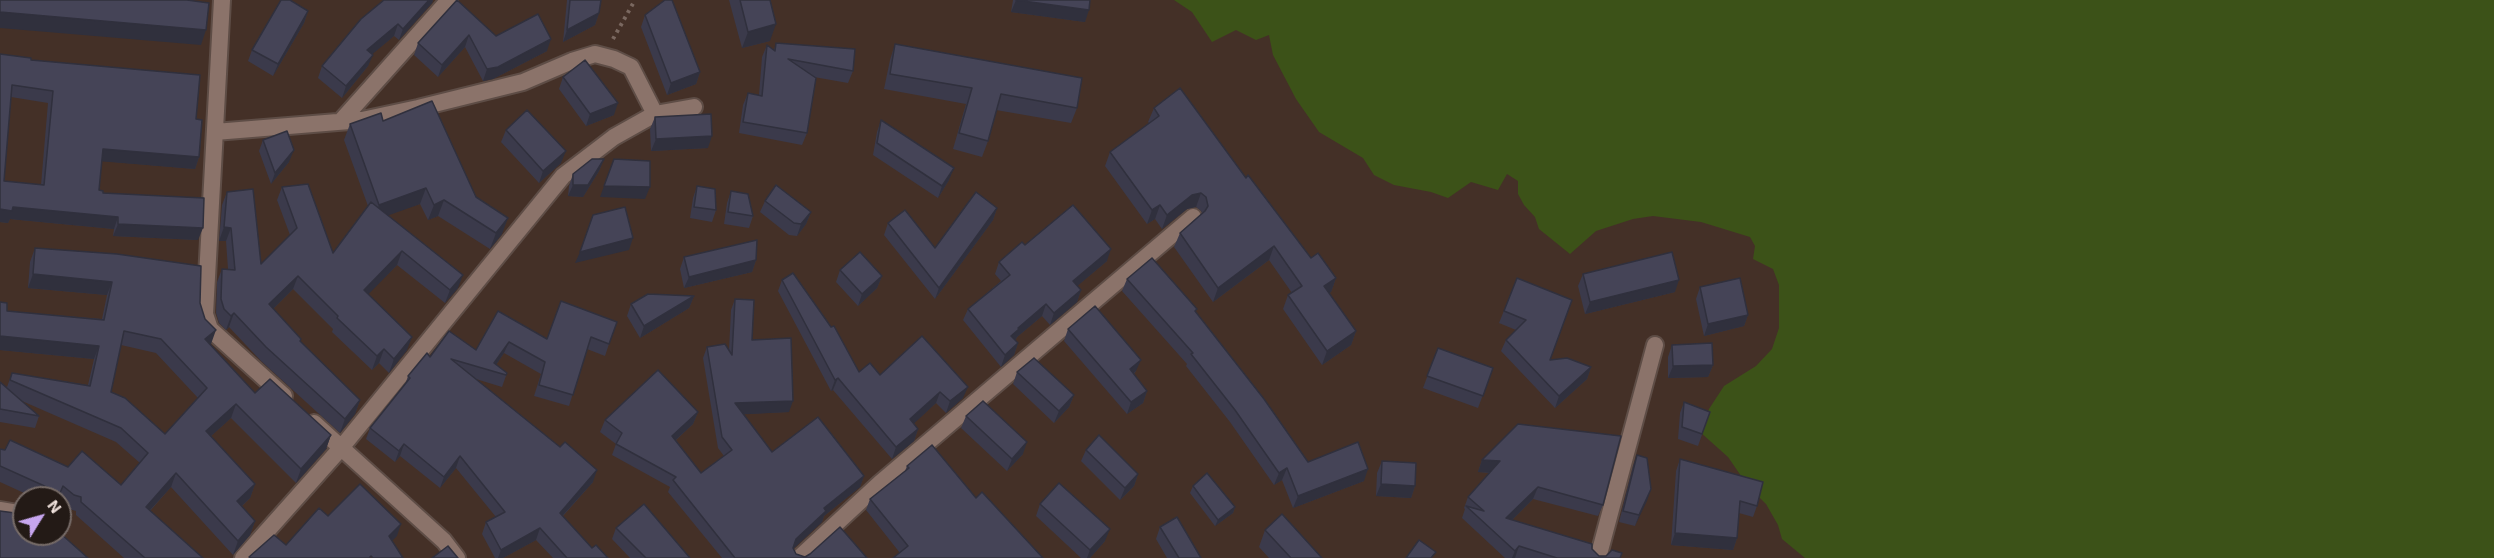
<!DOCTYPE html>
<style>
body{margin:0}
#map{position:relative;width:2494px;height:558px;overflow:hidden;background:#443027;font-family:"Exo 2",sans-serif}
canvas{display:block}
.north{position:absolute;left:12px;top:486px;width:60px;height:60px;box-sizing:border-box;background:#231a16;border:2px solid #766b67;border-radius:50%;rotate:53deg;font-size:16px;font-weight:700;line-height:24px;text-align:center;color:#f3e5e0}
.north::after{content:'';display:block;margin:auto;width:21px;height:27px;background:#c7a6ef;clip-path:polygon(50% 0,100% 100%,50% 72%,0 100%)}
</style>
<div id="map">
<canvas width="2494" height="558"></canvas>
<div class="north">N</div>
</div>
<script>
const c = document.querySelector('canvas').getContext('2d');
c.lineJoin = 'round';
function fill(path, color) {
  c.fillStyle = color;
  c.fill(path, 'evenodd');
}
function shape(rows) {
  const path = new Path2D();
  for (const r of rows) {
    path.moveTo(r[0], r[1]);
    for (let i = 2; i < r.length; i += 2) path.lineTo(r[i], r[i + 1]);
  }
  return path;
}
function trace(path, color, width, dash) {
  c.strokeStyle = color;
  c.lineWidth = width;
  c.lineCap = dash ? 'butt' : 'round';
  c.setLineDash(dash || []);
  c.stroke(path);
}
const green = shape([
 [1174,0,2494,0,2494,558,1805,558,1782,539,1778,525,1766,504,1748,486,1728,457,1700,432,1709,409,1724,386,1756,366,1772,349,1779,328,1779,285,1773,269,1753,259,1755,246,1750,237,1701,222,1653,216,1633,219,1596,231,1570,254,1539,229,1535,217,1524,205,1518,194,1518,181,1507,174,1498,190,1471,182,1448,198,1431,192,1394,185,1374,175,1363,158,1319,132,1296,99,1273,55,1269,35,1256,40,1236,30,1212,42,1192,12]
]);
const path = shape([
 [613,39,635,0]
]);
const minor = shape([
 [222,0,205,314,210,329,284,396],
 [341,121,449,0],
 [215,132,362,120,418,108,523,82,572,61,595,54,614,59,631,67,655,114],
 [314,423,444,541,457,558],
 [0,510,24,514],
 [243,558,341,448,563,176,614,137,655,114,694,107],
 [799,558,880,483,1193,217],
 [1598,558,1655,345]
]);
const wall = shape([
 [280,0,290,0,308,11,304,23,273,76,248,61,252,50,281,0],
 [384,0,433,0,432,3,399,40,394,36,372,54,368,66,342,98,318,78,322,66],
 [457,0,496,36,547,51,493,79,483,81,465,47,438,77,414,55,418,43],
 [567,0,601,0,599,13,595,25,563,42],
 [729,0,770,0,770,41,742,48],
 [1013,0,1090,0,1085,22,1011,12],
 [645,15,700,72,696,84,667,95,641,27],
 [776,43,853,71,848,83,814,77,807,133,802,145,739,133,743,105,748,93,759,95,762,57,767,45,774,50],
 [895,44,1077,108,1071,123,996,110,988,141,982,157,953,149,966,104,884,89,890,60],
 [0,54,31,60,196,119,199,157,195,169,102,161,99,190,198,240,113,236,114,229,10,219,8,223,0,222],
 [11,97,48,103,41,185,4,181],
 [563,77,614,115,586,126,559,89],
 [1154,108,1246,178,1311,258,1336,278,1331,292,1329,293,1356,331,1351,345,1322,365,1283,309,1288,295,1292,293,1269,260,1213,302,1174,247,1180,233,1202,213,1201,211,1196,207,1187,209,1162,229,1155,219,1147,224,1105,166,1110,152,1149,123,1148,122],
 [655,117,708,148,651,151,650,129],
 [881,120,949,180,938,198,873,155,877,132],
 [383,121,476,197,502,234,490,249,438,216,428,220,420,204,387,215,458,288,445,303,397,265,368,294,407,350,389,373,379,363,372,370,332,332,333,329,293,289,273,309,301,339,300,342,360,400,355,414,340,433,261,361,229,327,226,330,219,323,216,313,217,282,222,269,228,269,226,241,219,241,222,205,227,192,261,264,290,235,277,200,282,187,333,253,368,206,344,140,350,124],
 [506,130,561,163,539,183,501,142],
 [263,140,289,162,271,184,259,151],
 [604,159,599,171,583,197,568,196,569,186,573,174],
 [697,186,716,210,712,222,690,218,693,198],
 [731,191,753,216,749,228,724,224,727,203],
 [765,201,811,212,806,224,797,236,789,235,760,212],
 [997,208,993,220,935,299,884,235,888,223,935,248],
 [1025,245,1107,261,1077,286,1081,290,1077,302,1050,325,1042,316,1017,337,1015,341,1018,343,1014,355,1001,367,963,320,968,309,1001,281,995,274,999,262],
 [35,248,200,303,210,344,255,393,331,435,326,449,296,483,231,418,211,436,255,484,250,498,242,506,255,521,250,535,233,555,171,487,150,511,203,558,124,558,76,515,76,511,69,509,60,502,60,498,35,498,0,482,0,449,68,467,121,485,140,463,116,442,22,401,39,416,35,428,0,422,0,382,7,387,12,373,88,385,94,359,0,350,0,302,7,311,102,319,107,295,28,288,30,262],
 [121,345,156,353,198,398,165,434,111,392],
 [684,257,756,260,752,272,684,288,680,269],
 [840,270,882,276,877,288,858,306,836,282],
 [1583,274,1675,292,1585,314,1578,286],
 [1517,278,1550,359,1591,367,1587,379,1555,408,1501,351,1506,340,1516,330,1499,323],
 [1127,279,1196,312,1308,462,1364,481,1293,508,1282,480,1274,485,1230,422,1186,366,1187,364,1122,291],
 [782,280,859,372,880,375,963,398,946,413,936,403,914,423,918,429,914,441,892,459,833,390,831,391,778,291],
 [1700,287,1748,315,1744,326,1704,336,1696,299],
 [694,296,689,308,640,338,627,316,631,304],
 [735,299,752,340,789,412,744,414,772,452,864,476,860,487,824,516,822,522,793,549,796,554,805,557,867,558,722,558,668,492,670,487,612,455,616,444,600,432,605,420,698,412,693,424,676,440,701,473,724,456,718,448,703,358,707,347,729,350,731,310],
 [561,301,609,344,605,356,587,349,569,406,534,396,541,374,504,353,496,365,507,373,502,387,476,379,593,482,563,516,592,548,608,558,553,558,536,540,503,558,495,558,482,534,486,522,496,517,456,468,440,488,400,456,395,462,366,439,370,428,405,385,408,376,430,357,476,350,498,311,547,339],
 [1068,329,1136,371,1134,374,1147,391,1143,403,1127,414,1064,341],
 [1672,345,1713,365,1708,377,1668,378,1668,357],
 [1438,348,1493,368,1478,408,1423,388],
 [1017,372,1074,395,1069,407,1054,423,1013,384],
 [1684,402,1710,412,1698,446,1678,439,1680,413],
 [966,416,1023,454,1007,471,961,428],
 [1086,450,1138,474,1134,486,1120,500,1081,461],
 [1637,455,1651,489,1635,526,1619,522,1633,466],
 [1680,459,1757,506,1753,517,1739,513,1737,538,1733,550,1671,545,1676,471],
 [1482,460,1603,505,1598,516,1533,499,1512,520,1592,549,1599,556,1606,556,1622,553,1620,558,1505,558,1462,518,1465,509,1464,508,1468,497,1490,473,1478,472],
 [1382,461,1415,486,1411,498,1376,496,1377,473],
 [907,466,976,498,900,553,866,510,870,499,905,471],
 [1193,486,1235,507,1233,513,1215,526,1190,493],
 [1040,504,1105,541,1090,558,1081,558,1036,516],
 [1160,527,1201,558,1167,558,1156,539],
 [616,528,690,558,630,558,612,539],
 [1265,530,1322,558,1269,558,1259,547]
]);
const shadedWall = shape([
 [429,0,433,0,432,3,399,40,403,29],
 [1016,0,1089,10,1085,22,1011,12],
 [308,11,304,23,273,76,278,64],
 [0,12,206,30,201,45,0,28],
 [599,13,595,25,563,42,567,30],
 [398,24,394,36,363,62,367,50],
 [776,24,770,41,742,48,748,32],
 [469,35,465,47,438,77,442,65],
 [551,39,547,51,493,79,483,81,487,69],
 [373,55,368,66,342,98,346,86],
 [700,72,696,84,667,95,671,83],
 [618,103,614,115,586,126,590,114],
 [712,136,708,148,651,151,656,139],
 [103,149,199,157,195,169,98,161],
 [294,150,289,162,271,184,275,173],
 [566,151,561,163,539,183,543,171],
 [604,159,599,171,583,197,568,196,573,185],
 [954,168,949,180,938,198,942,186],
 [604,186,650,187,645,199,600,197],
 [426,188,420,204,373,221,379,205],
 [1201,193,1196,207,1187,209,1162,229,1167,215,1192,195],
 [444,200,438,216,428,220,434,205],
 [1160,205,1155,219,1147,224,1152,210],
 [13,207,118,217,114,229,10,219,8,223,0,222,0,209],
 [997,208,993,220,935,299,939,288],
 [811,212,806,224,797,236,801,224],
 [508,218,502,234,490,249,496,233],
 [118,224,203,228,198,240,113,236],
 [224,227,231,228,226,241,219,241],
 [633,238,629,250,575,263,580,252],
 [1274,246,1269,260,1213,302,1218,288],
 [1111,249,1107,261,1069,293,1073,281],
 [402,251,397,265,359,304,364,290],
 [756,260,752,272,684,288,689,277],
 [33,274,112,282,107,295,28,288],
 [463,275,458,288,445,303,450,290],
 [298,276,293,289,264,318,269,304],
 [882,276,877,288,858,306,862,294],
 [1336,278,1331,292,1319,300,1324,286],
 [1679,280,1675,292,1585,314,1590,302],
 [1081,290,1077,302,1050,325,1054,313],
 [694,296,689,308,640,338,644,326],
 [1046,304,1042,316,1017,337,1015,341,1011,336,1018,328],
 [234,313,229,327,226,330,231,316],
 [1748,315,1744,326,1704,336,1708,324],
 [216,330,211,344,200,353,205,339],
 [1356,331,1351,345,1322,365,1327,351],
 [0,336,99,346,94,359,0,350],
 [412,337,407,350,389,373,394,359],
 [509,342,504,353,492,371,494,363],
 [1018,343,1014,355,1001,367,1005,355],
 [384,349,379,363,372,370,377,356],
 [1141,360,1136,371,1125,381,1130,369],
 [1713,365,1708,377,1668,378,1673,366],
 [1591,367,1587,379,1555,408,1559,396],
 [838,378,833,390,831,391,835,380],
 [968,387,963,398,946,413,950,401],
 [1147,391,1143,403,1127,414,1131,402],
 [940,392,936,403,906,431,910,419],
 [1074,395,1069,407,1054,423,1059,411],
 [360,400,355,414,340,433,345,419],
 [793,401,789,412,731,415,735,403],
 [236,404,231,418,201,445,206,431],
 [698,412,693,424,668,447,672,436],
 [918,429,914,441,892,459,896,447],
 [331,435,326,449,296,483,301,469],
 [1027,442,1023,454,1007,471,1012,459],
 [404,444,400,456,395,462,399,451],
 [460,456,456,468,440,488,444,477],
 [1482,460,1500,461,1496,473,1478,472],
 [1287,468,1282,480,1274,485,1279,473],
 [1368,469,1364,481,1293,508,1298,496],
 [597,470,593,482,555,524,560,513],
 [176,473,171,487,140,521,146,507],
 [1138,474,1134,486,1120,500,1125,488],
 [864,476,860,487,824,516,822,522,792,550,796,539,824,508],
 [255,484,250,498,232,515,237,501],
 [1381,484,1415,486,1411,498,1376,496],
 [1538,487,1533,499,1502,530,1506,518],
 [1651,489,1647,501,1635,526,1639,515],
 [1235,507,1233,513,1215,526,1218,520],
 [255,521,250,535,233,555,238,541],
 [401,524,397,536,385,548,389,536],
 [540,528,536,540,503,558,498,558,501,550],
 [1110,529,1105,541,1090,558,1087,558,1090,550],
 [1675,533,1737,538,1733,550,1671,545],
 [1519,546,1515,558,1512,558,1515,551]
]);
const building = shape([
 [0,0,187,0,209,3,206,30,0,12,0,0],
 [281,0,290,0,308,11,278,64,252,50,281,0],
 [384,0,429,0,403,29,398,24,367,50,373,55,346,86,322,66,361,19,384,0],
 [457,0,496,36,538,14,551,39,498,67,487,69,469,35,442,65,418,43,457,0],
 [570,0,601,0,599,13,567,30,570,0],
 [665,0,672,0,700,72,671,83,645,15,665,0],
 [740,0,770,0,776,24,748,32,740,0],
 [1016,0,1090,0,1089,10,1016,0],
 [776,43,855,49,853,71,788,59,816,78,807,133,743,122,748,93,762,96,767,45,775,51,776,43],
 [895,44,1082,78,1077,108,1001,94,988,141,959,133,972,88,890,74,895,44],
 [0,54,31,58,31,60,200,75,196,119,202,120,199,157,103,149,99,190,103,191,103,193,204,198,203,228,118,224,118,217,13,207,12,211,0,209,0,54],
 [12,85,53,91,44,185,4,181,12,85],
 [585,60,618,103,590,114,563,77,585,60],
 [1180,88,1246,178,1248,175,1311,258,1318,253,1336,278,1324,286,1356,331,1327,351,1288,295,1302,286,1274,246,1218,288,1180,233,1205,211,1208,206,1206,197,1201,193,1192,195,1167,215,1160,205,1152,210,1110,152,1159,116,1154,108,1180,88],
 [432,101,476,197,508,218,496,233,444,200,434,205,426,188,379,205,350,124,381,113,383,121,432,101],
 [527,110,566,151,543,171,506,130,527,110],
 [711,114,712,136,656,139,655,117,711,114],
 [881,120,954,168,942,186,877,143,881,120],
 [287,131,294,150,275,173,263,140,287,131],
 [592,159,604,159,588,185,573,185,573,174,592,159],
 [614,159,650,161,650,187,604,186,614,159],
 [308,184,333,253,371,202,463,275,450,290,402,251,364,290,412,337,394,359,384,349,377,356,337,318,338,316,298,276,269,304,301,339,300,341,360,400,345,419,266,347,234,313,231,316,224,309,221,299,222,269,235,270,231,228,224,227,227,192,253,189,261,264,297,228,282,187,308,184],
 [776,185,811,212,801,224,794,223,765,201,776,185],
 [697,186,715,189,716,210,694,207,697,186],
 [731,191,748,194,753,216,728,212,731,191],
 [976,192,997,208,939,288,888,223,905,210,935,248,976,192],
 [1073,205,1111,249,1073,281,1081,290,1054,313,1046,304,1018,328,1019,329,1011,336,1018,343,1005,355,968,309,1010,275,999,262,1022,242,1025,245,1073,205],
 [625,207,633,238,580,252,593,215,625,207],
 [757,240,756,260,689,277,684,257,757,240],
 [35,248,117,254,201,266,200,303,205,319,216,330,205,339,255,393,270,379,331,435,301,469,236,404,206,431,255,484,237,501,255,521,238,541,176,473,146,507,203,558,145,558,81,502,81,497,74,495,63,486,60,493,0,466,0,449,5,450,10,440,68,467,82,451,121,485,148,453,121,428,10,380,12,373,90,386,99,346,0,336,0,302,7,303,7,311,104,320,112,282,33,274,35,248],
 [124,331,161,339,207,388,165,434,125,398,111,392,124,331],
 [860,252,882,276,862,294,840,270,860,252],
 [1672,252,1679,280,1590,302,1583,274,1672,252],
 [1152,258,1197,309,1195,311,1264,399,1308,462,1358,442,1368,469,1298,496,1287,468,1279,473,1235,410,1191,354,1193,353,1127,279,1152,258],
 [793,273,831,327,834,326,859,372,870,363,880,375,922,336,968,387,950,401,940,392,910,419,918,429,896,447,838,378,835,380,782,280,793,273],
 [1517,278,1572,300,1550,360,1567,358,1591,367,1559,396,1506,340,1526,320,1504,311,1517,278],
 [1740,278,1748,315,1708,324,1700,287,1740,278],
 [648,294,694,296,644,326,631,304,648,294],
 [735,299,754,300,752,340,791,338,793,401,735,403,772,452,818,417,864,476,824,508,826,511,796,539,793,548,796,554,805,557,810,554,840,527,867,558,735,558,673,480,676,477,616,444,622,433,605,420,658,370,698,412,672,436,701,473,732,450,722,437,707,347,725,344,732,355,735,299],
 [561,301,617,322,609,344,591,337,573,395,539,385,545,362,509,342,494,363,507,373,506,375,451,359,560,447,565,442,597,470,560,513,592,548,596,545,608,558,567,558,540,528,501,550,486,522,505,512,460,456,444,477,404,444,399,451,370,428,410,378,408,376,427,353,430,357,449,331,476,350,498,311,547,339,561,301],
 [1095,306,1141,360,1130,369,1147,391,1131,402,1068,329,1095,306],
 [1712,343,1713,365,1673,366,1672,345,1712,343],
 [1438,348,1493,368,1483,396,1427,376,1438,348],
 [1034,358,1074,395,1059,411,1017,372,1034,358],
 [0,382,39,416,0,409,0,382],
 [983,401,1027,442,1012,459,966,416,983,401],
 [1684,402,1710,412,1702,434,1682,427,1684,402],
 [1518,424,1621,436,1603,505,1538,487,1506,518,1592,544,1592,549,1599,556,1606,556,1612,550,1622,553,1620,558,1557,558,1519,546,1515,551,1466,506,1484,511,1468,497,1500,461,1482,460,1518,424],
 [1099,435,1138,474,1125,488,1086,450,1099,435],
 [932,445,976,498,982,492,1043,558,893,558,908,546,870,499,909,468,907,466,932,445],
 [1637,455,1647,458,1651,489,1639,515,1623,511,1637,455],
 [1680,459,1763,482,1757,506,1740,501,1737,538,1675,533,1680,459],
 [1382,461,1416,463,1415,486,1381,484,1382,461],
 [1207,473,1235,507,1218,520,1193,486,1207,473],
 [1059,483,1110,529,1090,550,1040,504,1059,483],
 [360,484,401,524,389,536,403,558,373,558,371,556,369,558,251,558,249,557,274,535,286,545,319,508,328,516,360,484],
 [644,504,690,558,646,558,616,528,644,504],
 [0,511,15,513,24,521,24,534,60,534,60,533,88,558,0,558,0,511],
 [1282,514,1322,558,1291,558,1265,530,1282,514],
 [1177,517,1201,558,1179,558,1160,527,1177,517],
 [1419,540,1436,552,1431,558,1406,558,1419,540],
 [448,546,458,558,432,558,448,546]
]);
fill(green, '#3c5218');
trace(minor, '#5e4d46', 20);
trace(path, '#7a6860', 4, [3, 4.5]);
trace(minor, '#8b736a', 16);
fill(wall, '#3b3a4b');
fill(shadedWall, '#30303d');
fill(building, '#454457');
trace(building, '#30303d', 1.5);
</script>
